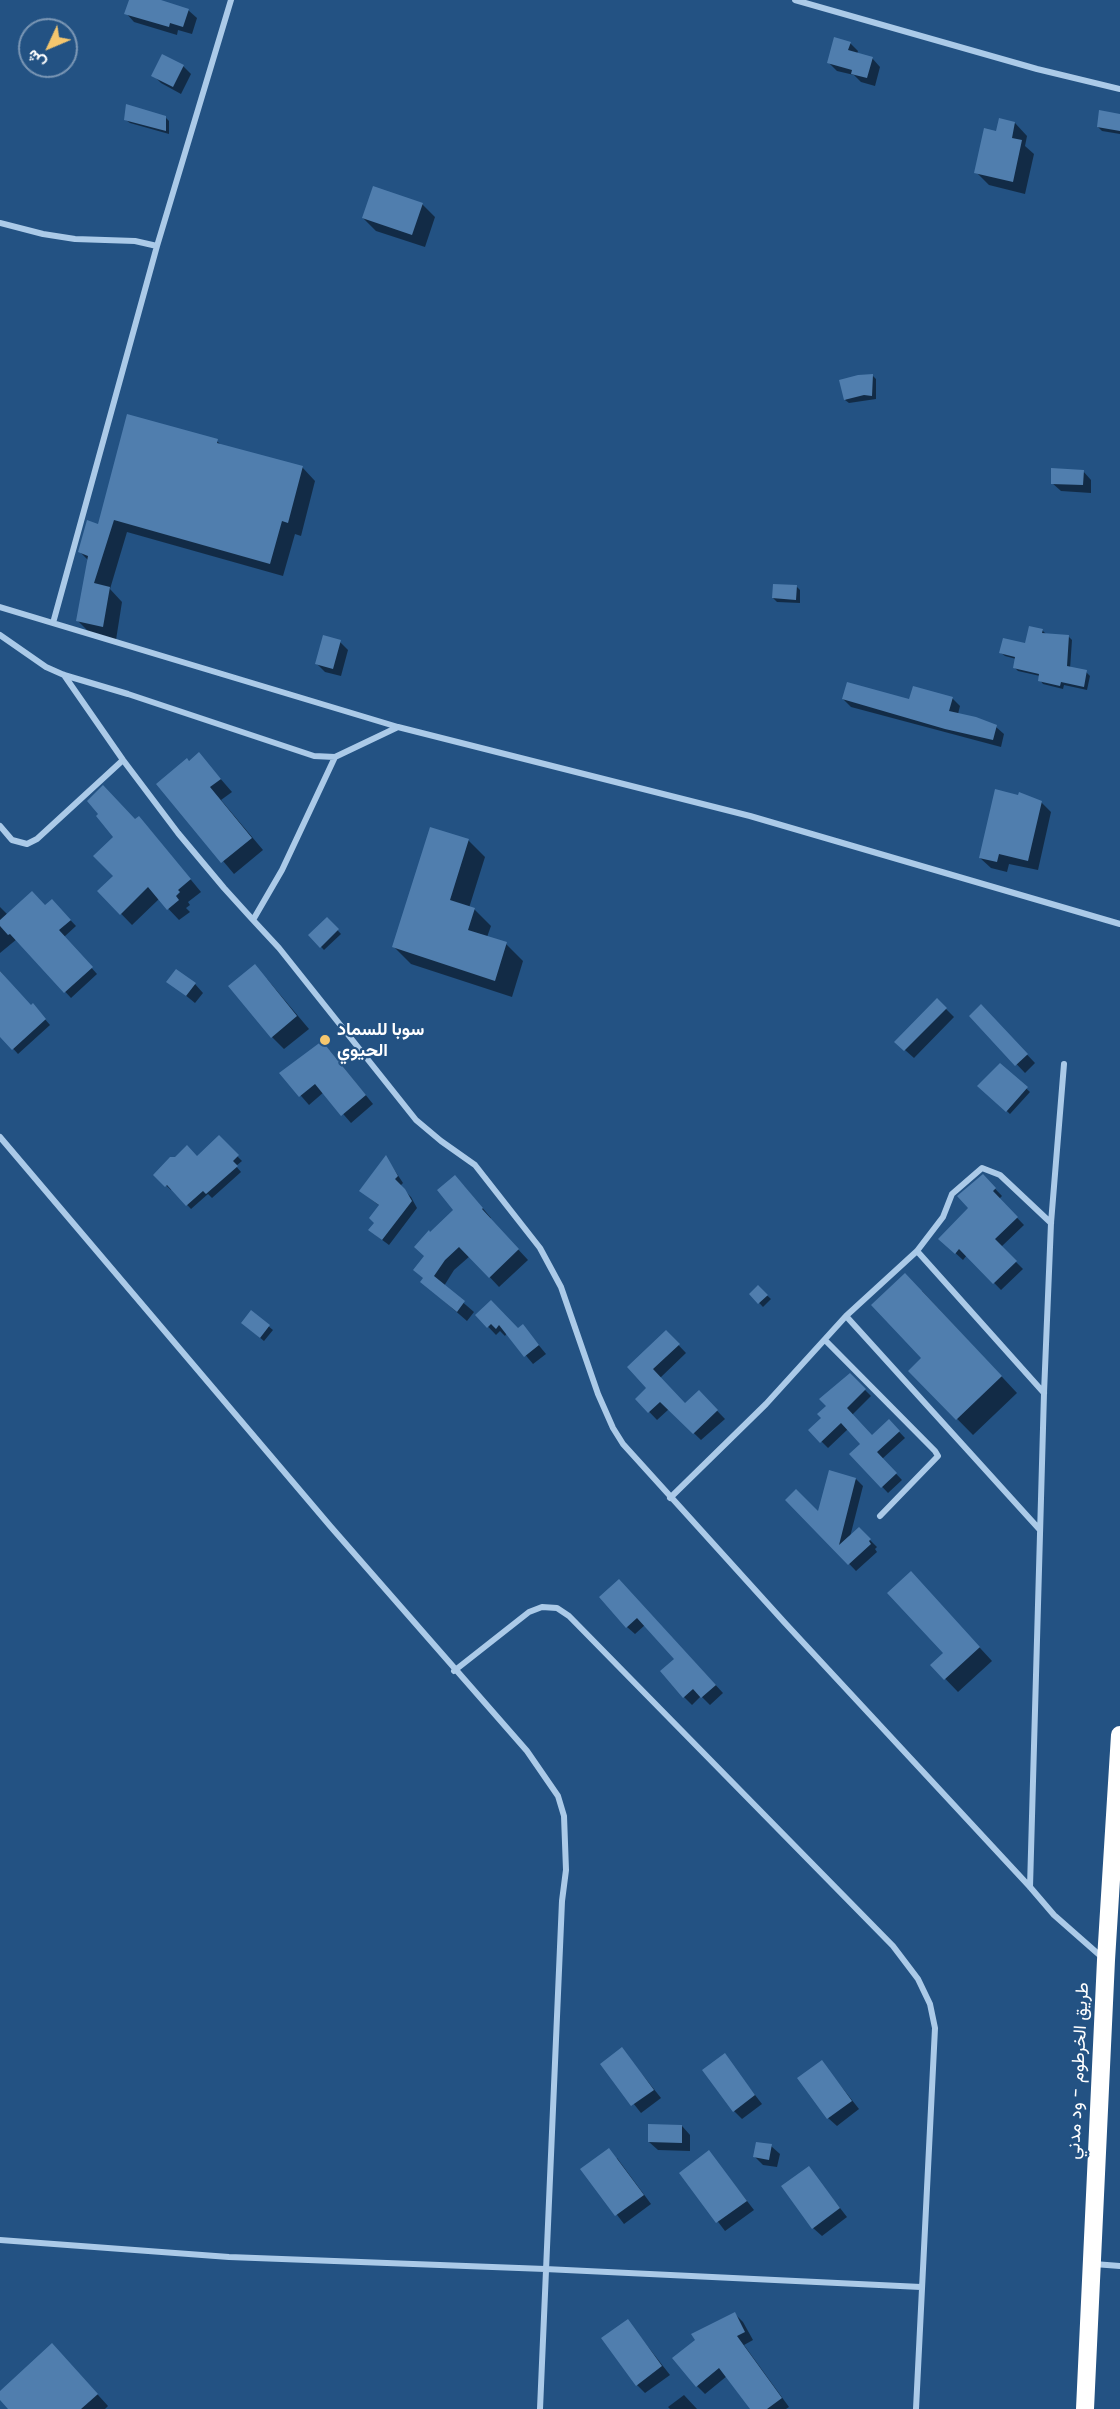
<!DOCTYPE html>
<meta charset="utf-8">
<style>
body{margin:0}
#map{position:relative;width:1120px;height:2409px;overflow:hidden;background:#235283;font-family:Poppins,Vazirmatn,sans-serif}
canvas{display:block}
.north{position:absolute;left:18px;top:18px;width:60px;height:60px;box-sizing:border-box;background:#235283;border:2px solid #7b97b5;border-radius:50%;rotate:226deg;font-size:16px;font-weight:700;line-height:24px;text-align:center;color:#fff}
.north::after{content:'';display:block;margin:auto;width:21px;height:27px;background:#f4c66e;clip-path:polygon(50% 0,100% 100%,50% 72%,0 100%)}
</style>
<div id="map">
<canvas width="1120" height="2409"></canvas>
<div class="north">ش</div>
</div>
<script>
const c = document.querySelector('canvas').getContext('2d');
c.lineJoin = 'round';
function fill(path, color) {
  c.fillStyle = color;
  c.fill(path, 'evenodd');
}
function shape(rows) {
  const path = new Path2D();
  for (const r of rows) {
    path.moveTo(r[0], r[1]);
    for (let i = 2; i < r.length; i += 2) path.lineTo(r[i], r[i + 1]);
  }
  return path;
}
function trace(path, color, width, dash) {
  c.strokeStyle = color;
  c.lineWidth = width;
  c.lineCap = dash ? 'butt' : 'round';
  c.setLineDash(dash || []);
  c.stroke(path);
}
function drawText(font, color, halo, rows, align = 'center') {
  c.font = font + ' Poppins,Vazirmatn,sans-serif';
  c.lineWidth = 4.5;
  c.setLineDash([]);
  c.textBaseline = 'middle';
  c.strokeStyle = halo;
  c.fillStyle = color;
  for (const [text, x, y, turn = 0] of rows) {
    c.save();
    c.translate(x, y);
    c.rotate((+turn || 0) * Math.PI / 180);
    c.textAlign = isNaN(turn) ? turn : align;
    if (halo) c.strokeText(text, 0, 0);
    c.fillText(text, 0, 0);
    c.restore();
  }
}
const shadow = shape([
 [130,0,156,0,188,10,197,18,192,34,178,30,177,35,134,22,126,13],
 [850,43,858,51,857,54,872,58,880,67,875,86,861,82,854,75,837,71,828,62],
 [183,66,191,74,181,94,161,83,153,75],
 [1120,115,1120,134,1102,131,1098,127],
 [165,117,169,121,169,134,130,123,126,120],
 [1015,123,1027,136,1025,146,1034,154,1025,194,989,185,976,172,998,132],
 [422,204,435,217,425,247,376,231,363,218],
 [873,376,876,379,876,399,849,403,845,400],
 [217,441,222,446,302,467,315,481,301,536,295,534,283,576,127,532,110,589,122,602,116,640,91,634,77,620,89,561,80,552,99,526],
 [1083,471,1091,480,1091,493,1061,491,1052,483],
 [796,586,800,590,800,603,777,602,773,598],
 [1042,630,1047,635,1068,636,1072,640,1070,669,1086,672,1090,676,1087,690,1064,685,1063,689,1043,684,1040,680,1040,676,1018,671,1014,667,1016,659,1005,656,1001,653,1026,645],
 [340,642,348,650,341,676,325,672,317,664],
 [952,698,960,706,958,714,996,727,1004,734,1001,747,851,707,843,699,911,701],
 [199,754,232,792,221,800,263,850,234,874,158,784],
 [1041,802,1051,812,1038,870,1009,864,1007,872,991,868,980,858],
 [135,821,150,830,201,892,188,902,190,905,186,908,190,912,179,920,159,899,132,925,99,891,115,876],
 [468,840,485,857,469,908,474,909,491,926,487,937,506,944,523,961,512,997,411,964,394,947],
 [0,907,8,915,45,907,58,907,76,926,64,937,97,974,71,998,17,939,0,953],
 [327,919,341,934,324,950,310,935],
 [0,971,31,1007,38,1011,50,1025,18,1054,0,1034],
 [267,979,309,1029,284,1049,272,1037],
 [168,981,195,984,203,993,195,1003],
 [937,1000,954,1017,914,1058,896,1042],
 [981,1006,1035,1063,1025,1073,971,1016],
 [330,1051,373,1104,351,1123,324,1092,309,1105,281,1073],
 [1001,1065,1030,1092,1010,1114,980,1086],
 [219,1138,242,1161,236,1166,241,1172,212,1198,208,1194,191,1209,172,1189,171,1190,155,1175,197,1158],
 [386,1157,403,1183,400,1186,411,1197,417,1208,389,1245,377,1236,376,1223,380,1206,368,1197],
 [983,1176,1002,1196,999,1199,1024,1225,1001,1247,1023,1269,1001,1290,967,1255,963,1260,940,1239,970,1208],
 [464,1186,491,1218,490,1219,528,1260,499,1287,470,1256,454,1270,444,1286,474,1312,467,1321,422,1282,424,1279,430,1234,456,1210],
 [758,1287,771,1299,763,1307,751,1294],
 [922,1291,1017,1393,973,1435,910,1371,924,1358],
 [251,1312,273,1330,264,1341,246,1326],
 [477,1315,518,1330,523,1326,546,1354,533,1364,507,1333,505,1336,500,1331,496,1335],
 [666,1332,686,1353,660,1378,686,1405,699,1392,725,1419,701,1440,669,1409,657,1420,637,1399,649,1388,629,1367],
 [850,1375,871,1396,852,1415,873,1437,889,1421,905,1438,882,1459,902,1480,888,1493,851,1454,862,1444,848,1429,828,1448,810,1430,823,1418],
 [856,1479,863,1486,850,1537,866,1536,877,1547,875,1549,877,1552,856,1571,788,1500,819,1514],
 [923,1586,992,1661,958,1692,932,1665,945,1653],
 [627,1589,723,1693,710,1705,701,1696,692,1705,684,1697,676,1659,645,1625,635,1634,627,1627],
 [622,2049,661,2098,641,2113,602,2064],
 [724,2055,762,2104,742,2119,734,2111],
 [822,2062,859,2109,837,2126,828,2118],
 [682,2126,690,2135,690,2151,658,2150,649,2142],
 [771,2146,780,2154,777,2167,763,2165,755,2157],
 [709,2152,754,2210,725,2231,681,2173],
 [617,2158,651,2204,624,2224,582,2169],
 [809,2168,847,2217,822,2236,813,2228],
 [735,2314,743,2322,753,2340,744,2345,789,2407,786,2409,752,2409,727,2376,705,2394,697,2386],
 [628,2321,670,2375,645,2393,637,2385],
 [63,2356,108,2406,105,2409,10,2409,0,2398,0,2393],
 [684,2395,697,2409,670,2409,668,2407]
]);
const building = shape([
 [129,0,161,0,189,9,183,27,170,23,169,27,124,14],
 [834,37,851,42,848,50,873,57,867,78,851,74,852,70,827,63],
 [162,54,184,65,173,87,151,76],
 [126,104,166,116,166,131,124,120],
 [1099,110,1120,114,1120,131,1097,127],
 [999,118,1015,122,1012,138,1022,140,1013,182,974,173,984,128,996,131],
 [373,186,423,203,412,235,362,218],
 [873,374,872,396,864,395,844,400,839,380,858,375],
 [127,414,218,439,217,443,303,466,288,523,282,521,270,564,114,520,94,583,110,587,103,627,76,621,88,556,78,552,87,520,98,524],
 [1051,468,1084,470,1083,485,1051,484],
 [773,584,797,585,796,600,772,598],
 [1029,626,1043,629,1042,633,1069,635,1067,666,1087,670,1084,687,1061,682,1060,686,1038,681,1039,674,1013,668,1015,657,999,653,1003,638,1025,643],
 [323,635,341,640,333,669,315,664],
 [847,682,909,699,913,686,953,697,949,711,976,717,997,725,993,740,945,729,842,699],
 [199,752,221,779,210,787,252,838,221,863,156,784,187,758,189,761],
 [103,785,135,819,139,816,191,879,178,890,180,892,176,896,179,900,167,910,148,887,120,915,97,891,113,876,93,856,113,837,96,816,98,814,87,801],
 [995,789,1018,795,1019,792,1042,801,1028,861,999,854,997,862,979,858],
 [430,827,469,839,450,900,475,908,468,930,507,942,495,981,392,947],
 [32,891,45,905,52,899,71,920,59,930,93,967,64,993,10,934,8,935,0,926,0,920],
 [327,917,339,929,320,948,308,935],
 [255,964,297,1016,271,1038,228,986],
 [176,969,196,983,186,996,166,982],
 [0,971,31,1005,33,1003,46,1019,12,1050,0,1037],
 [937,998,947,1008,904,1051,894,1042],
 [981,1004,1028,1054,1015,1066,969,1016],
 [322,1041,366,1095,341,1116,315,1084,299,1097,279,1073],
 [1000,1063,1028,1087,1006,1112,977,1086],
 [219,1135,239,1155,233,1161,238,1166,206,1194,203,1191,186,1206,167,1185,165,1187,153,1175,170,1157,175,1157,187,1145,197,1156],
 [386,1155,398,1176,395,1179,405,1189,412,1201,382,1240,368,1230,374,1223,369,1218,379,1205,359,1191],
 [983,1174,996,1188,993,1191,1018,1217,995,1239,1017,1261,993,1284,959,1249,955,1254,938,1239,968,1208,957,1196],
 [455,1175,483,1208,482,1209,519,1249,489,1278,459,1247,445,1260,434,1276,465,1301,457,1312,420,1282,423,1278,413,1270,424,1256,414,1247,429,1230,430,1232,453,1210,437,1190],
 [905,1273,1002,1376,956,1420,908,1371,921,1358,871,1305],
 [758,1285,768,1295,758,1304,749,1294],
 [491,1300,518,1328,523,1324,539,1345,524,1357,499,1325,496,1329,491,1324,487,1328,475,1315],
 [251,1310,270,1325,260,1338,241,1323],
 [666,1330,680,1344,653,1369,685,1403,699,1390,718,1410,693,1434,660,1402,648,1413,635,1399,646,1388,627,1367],
 [850,1373,866,1389,847,1408,872,1435,889,1419,900,1431,877,1452,897,1473,881,1488,849,1454,860,1444,841,1423,820,1443,808,1430,821,1418,817,1414,826,1406,819,1399],
 [829,1470,856,1478,839,1545,859,1527,871,1539,869,1541,871,1544,848,1565,785,1500,796,1489,818,1511],
 [911,1571,980,1647,944,1680,930,1665,943,1653,887,1593],
 [619,1579,716,1685,701,1698,693,1689,683,1698,660,1671,674,1659,637,1618,626,1628,599,1597],
 [622,2047,654,2090,631,2106,600,2064],
 [725,2053,755,2095,733,2112,702,2070],
 [822,2060,852,2101,827,2119,797,2078],
 [648,2124,682,2125,682,2143,648,2142],
 [756,2142,772,2144,769,2160,753,2157],
 [609,2148,644,2195,615,2216,580,2169],
 [709,2150,747,2201,716,2223,679,2173],
 [809,2166,840,2208,812,2229,781,2186],
 [735,2312,745,2332,737,2336,782,2398,767,2409,750,2409,719,2368,696,2387,672,2358,695,2340,691,2334],
 [628,2319,662,2366,636,2386,601,2338],
 [52,2343,98,2394,81,2409,8,2409,0,2400,0,2391]
]);
const street = shape([
 [795,0,1037,69,1120,89],
 [0,223,43,234,75,239,135,241,157,246,53,623],
 [157,246,231,0],
 [0,607,398,727,750,816,1120,924],
 [0,635,46,667,64,675,128,694,314,756,335,757,398,727],
 [64,675,123,760,178,833,224,888,253,920],
 [335,757,282,870,253,920,279,948,416,1120,441,1141,475,1165,540,1248,561,1287,598,1394,613,1428,623,1444,785,1623,1030,1887,1054,1915,1104,1959],
 [0,826,12,840,27,844,37,839,123,760],
 [0,1137,331,1527,527,1751,558,1796,564,1816,566,1870,562,1901,540,2409],
 [917,1251,1044,1393],
 [846,1316,1040,1530],
 [825,1340,935,1451,938,1456,880,1516],
 [670,1498,766,1404,846,1316,917,1251,943,1217,952,1194,982,1168,1000,1175,1051,1223],
 [454,1671,529,1612,542,1607,557,1608,569,1616,893,1946,918,1979,930,2004,935,2028,916,2409],
 [1030,1887,1044,1393,1051,1223,1064,1064],
 [0,2240,229,2257,545,2269,921,2287],
 [1094,2264,1120,2266]
]);
const highway = shape([
 [1085,2409,1106,1960,1120,1735]
]);
const markers = [
 [325,1040,6,"#f4c66e"]
];
const poiNames = [
 ["سوبا للسماد",337,1030],
 ["الحيوي",337,1051]
];
const streetNames = [
 ["طريق الخرطوم - ود مدني",1079,2071,-87]
];
fill(shadow, '#0007');
fill(building, '#507eae');
trace(street, '#abcae8', 6);
trace(highway, '#fff', 18);
for (const [x, y, r, color] of markers) {
  const dot = new Path2D();
  dot.arc(x, y, r, 0, 2 * Math.PI);
  c.fillStyle = color;
  c.fill(dot);
  trace(dot, '#235283', 2);
}
drawText('bold 18px', '#fff', '#235283', poiNames, 'left');
drawText('18px', '#fff', '#235283', streetNames);
</script>
